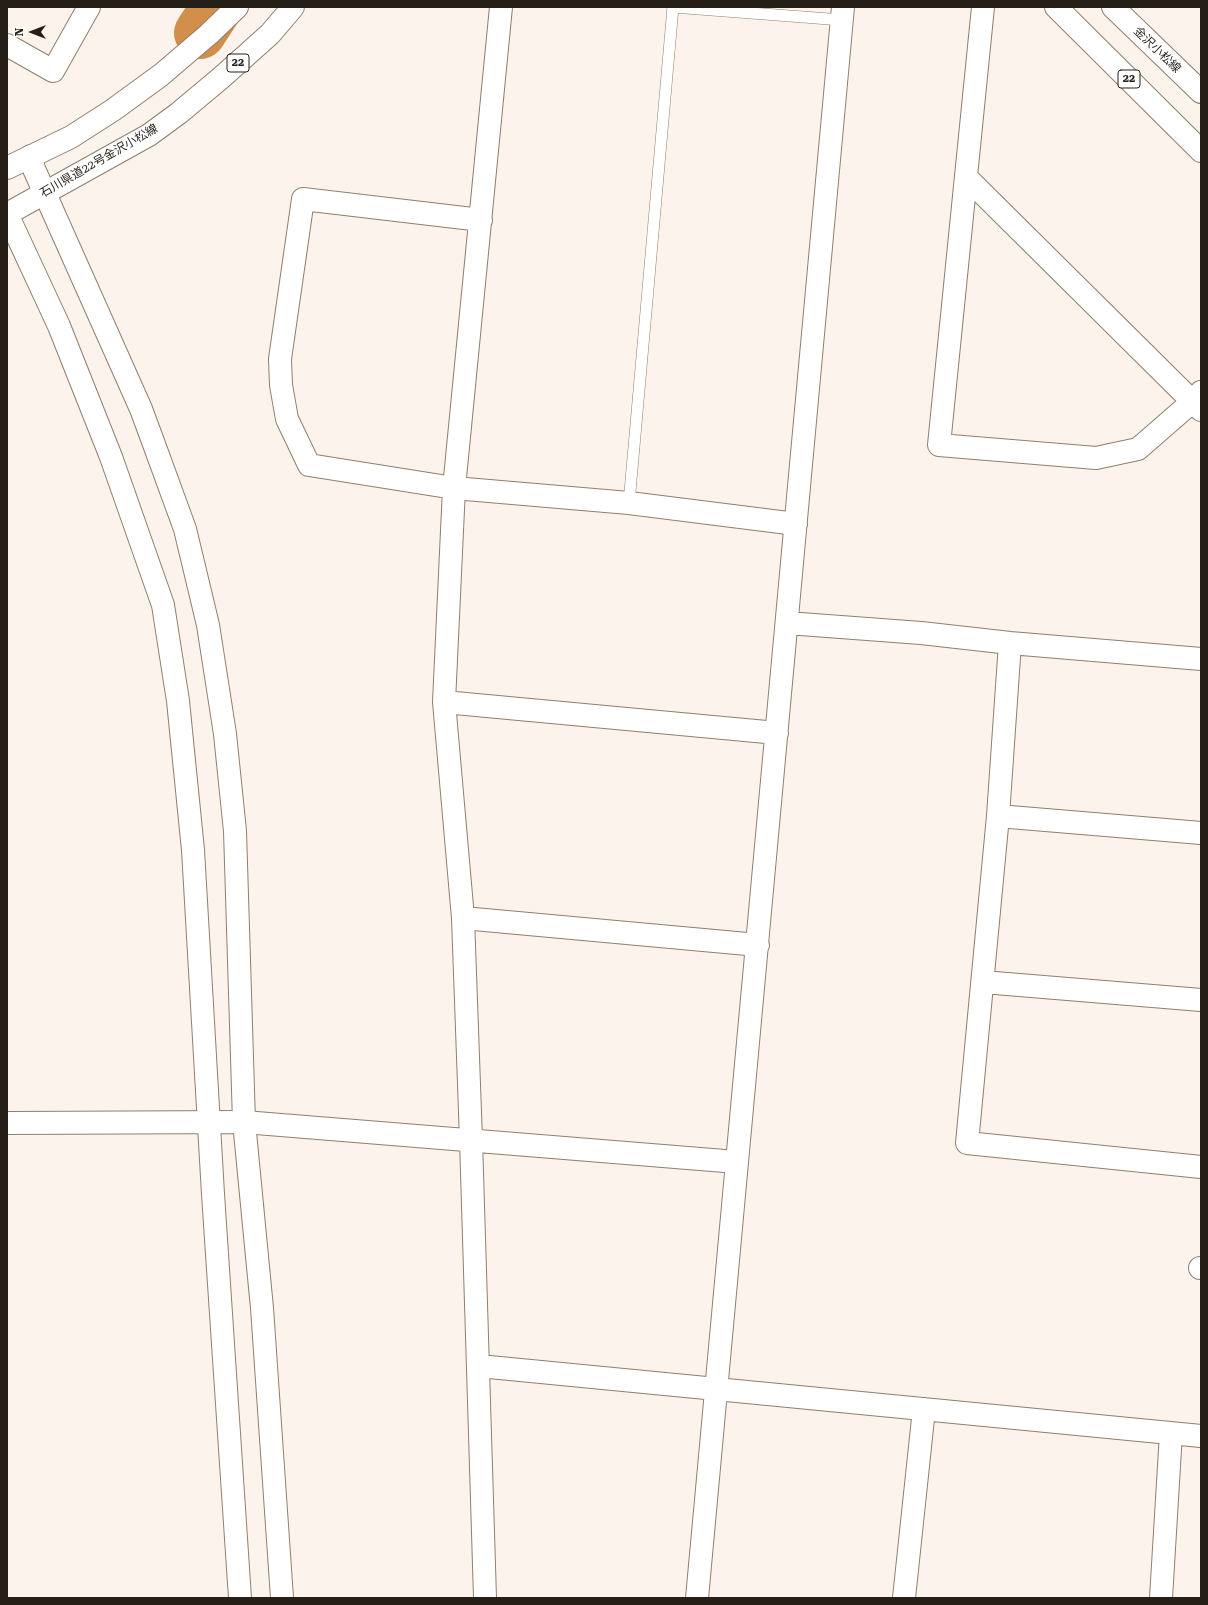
<!DOCTYPE html>
<meta charset="utf-8">
<style>
body{margin:0}
#map{position:relative;width:1208px;height:1605px;overflow:hidden;background:#fcf4ec;font-family:"Roboto Serif",serif}
canvas{display:block}
.frame{position:absolute;inset:0;border:8px solid #261f18;pointer-events:none}
.north{position:absolute;left:12px;top:12px;width:40px;height:40px;-webkit-text-stroke:3px #fff;paint-order:stroke;rotate:270deg;font-size:11px;font-weight:700;line-height:16px;text-align:center;color:#261f18}
.north::after{content:'';display:block;margin:auto;width:14px;height:18px;background:#261f18;clip-path:polygon(50% 0,100% 100%,50% 72%,0 100%)}
</style>
<div id="map">
<canvas width="1208" height="1605"></canvas>
<div class="frame"></div>
<div class="north">N</div>
</div>
<script>
const c = document.querySelector('canvas').getContext('2d');
c.lineJoin = 'round';
function shape(rows) {
  const path = new Path2D();
  for (const r of rows) {
    path.moveTo(r[0], r[1]);
    for (let i = 2; i < r.length; i += 2) path.lineTo(r[i], r[i + 1]);
  }
  return path;
}
function trace(path, color, width, dash) {
  c.strokeStyle = color;
  c.lineWidth = width;
  c.lineCap = dash ? 'butt' : 'round';
  c.setLineDash(dash || []);
  c.stroke(path);
}
function drawText(font, color, halo, rows, align = 'center') {
  c.font = font + ' "Roboto Serif","Noto Sans JP",serif';
  c.lineWidth = 3;
  c.setLineDash([]);
  c.textBaseline = 'middle';
  c.strokeStyle = halo;
  c.fillStyle = color;
  for (const [text, x, y, turn = 0] of rows) {
    c.save();
    c.translate(x, y);
    c.rotate((+turn || 0) * Math.PI / 180);
    c.textAlign = isNaN(turn) ? turn : align;
    if (halo) c.strokeText(text, 0, 0);
    c.fillText(text, 0, 0);
    c.restore();
  }
}
const river = shape([
 [200,33,217,7]
]);
const service = shape([
 [673,7,842,20],
 [629,503,673,7]
]);
const minor = shape([
 [983,7,939,445,1096,458,1138,449,1192,402,1201,392],
 [7,45,53,71,89,7],
 [967,178,1201,410],
 [481,220,303,199,280,359,281,385,287,419,309,465,454,488,629,503,796,524],
 [787,623,921,633,1010,643,1201,659],
 [1010,643,998,816,967,1143,1201,1167],
 [444,702,777,733],
 [998,816,1201,833],
 [463,918,758,945],
 [983,982,1201,1000],
 [7,1123,244,1122,737,1162],
 [1200,1268,1201,1268],
 [479,1366,1201,1436],
 [485,1598,471,1140,463,918,444,702,454,488,501,7],
 [697,1598,843,7],
 [904,1598,924,1409],
 [1161,1598,1171,1433]
]);
const tertiary = shape([
 [31,156,34,169,141,409,151,436,185,529,208,625,225,734,235,831,244,1122,262,1308,282,1598],
 [7,214,59,326,111,457,163,605,178,701,193,850,213,1194,240,1598]
]);
const primary = shape([
 [1056,7,1201,151],
 [1113,7,1201,92],
 [7,168,71,137,113,110,161,75,209,34,237,7],
 [7,214,149,135,179,113,222,77,270,34,293,7]
]);
const shields = [
 [238,63,22],
 [1129,79,22]
];
const shieldNames = [
 ["22",238,63],
 ["22",1129,79]
];
const streetNames = [
 ["金沢小松線",1157,50,44],
 ["石川県道22号金沢小松線",99,161,-30]
];
trace(river, '#d28f4c', 52);
trace(service, '#907e6d', 12);
trace(minor, '#907e6d', 24);
trace(tertiary, '#907e6d', 24);
trace(primary, '#907e6d', 24);
trace(service, '#fff', 11);
trace(minor, '#fff', 22);
trace(tertiary, '#fff', 22);
trace(primary, '#fff', 22);
for (const [x, y, w] of shields) {
  const box = new Path2D();
  box.roundRect(x - w / 2, y - 9, w, 18, 3);
  c.fillStyle = '#fff';
  c.fill(box);
  trace(box, '#261f18', 1);
}
drawText('bold 11px', '#261f18', null, shieldNames);
drawText('12px', '#261f18', '#fff', streetNames);
</script>
